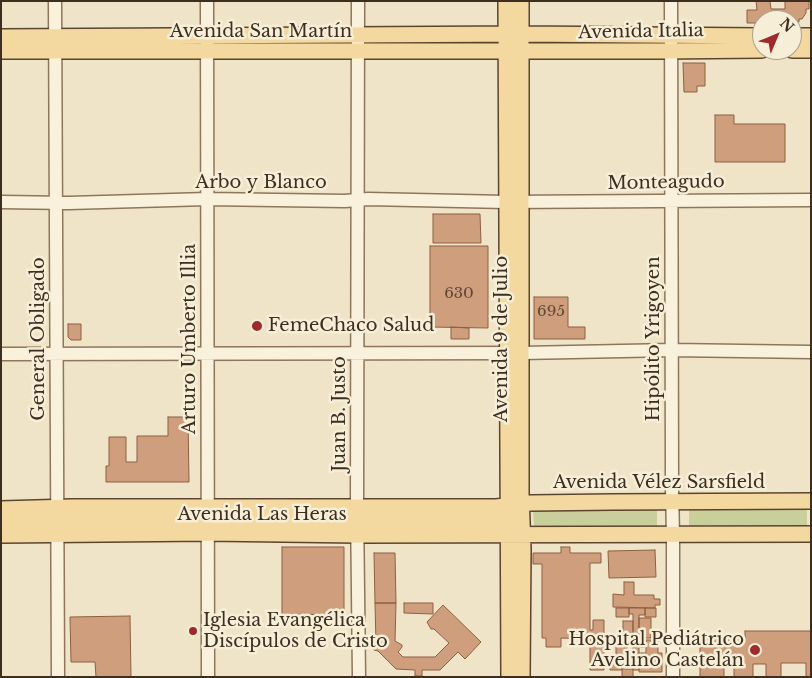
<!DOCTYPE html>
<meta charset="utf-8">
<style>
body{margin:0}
#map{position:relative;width:812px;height:678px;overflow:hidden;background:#f0e4c8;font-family:"Libre Baskerville",serif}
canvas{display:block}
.frame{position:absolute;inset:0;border:2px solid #3d2e20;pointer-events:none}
.north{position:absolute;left:752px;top:10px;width:50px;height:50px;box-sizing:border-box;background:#f7eed8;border:1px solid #ada18e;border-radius:50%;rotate:45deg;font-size:14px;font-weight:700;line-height:20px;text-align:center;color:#3d2e20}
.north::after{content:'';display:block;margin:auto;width:18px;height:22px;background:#9e2a2b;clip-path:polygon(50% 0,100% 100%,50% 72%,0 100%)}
</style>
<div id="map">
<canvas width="812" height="678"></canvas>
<div class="frame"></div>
<div class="north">N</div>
</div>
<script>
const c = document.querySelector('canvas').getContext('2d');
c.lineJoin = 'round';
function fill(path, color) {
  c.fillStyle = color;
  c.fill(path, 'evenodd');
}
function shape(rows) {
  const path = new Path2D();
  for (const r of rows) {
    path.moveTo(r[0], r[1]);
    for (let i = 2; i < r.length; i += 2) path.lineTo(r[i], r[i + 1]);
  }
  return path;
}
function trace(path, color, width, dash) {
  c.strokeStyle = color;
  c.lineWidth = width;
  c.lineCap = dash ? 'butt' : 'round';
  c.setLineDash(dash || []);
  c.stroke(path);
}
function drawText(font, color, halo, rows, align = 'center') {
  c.font = font + ' "Libre Baskerville",serif';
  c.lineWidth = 5;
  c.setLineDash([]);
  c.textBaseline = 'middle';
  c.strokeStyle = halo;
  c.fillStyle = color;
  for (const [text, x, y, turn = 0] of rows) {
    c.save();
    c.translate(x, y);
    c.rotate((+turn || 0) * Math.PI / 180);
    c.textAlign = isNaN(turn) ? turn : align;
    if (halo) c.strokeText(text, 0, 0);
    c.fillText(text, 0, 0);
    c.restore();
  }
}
const green = shape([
 [650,504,657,511,657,526,649,530,540,531,534,525,533,511,538,505],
 [692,505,807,508,807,525,802,529,694,530,689,526,689,509]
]);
const building = shape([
 [756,1,770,1,771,9,785,9,785,1,809,1,809,9,806,9,806,13,802,19,799,19,799,22,792,22,792,20,762,20,762,23,747,23,747,10,757,10,756,1],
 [683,63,705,63,705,86,697,86,697,92,684,92,683,63],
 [715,115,734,115,734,124,785,124,785,162,715,162,715,115],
 [433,214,480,214,481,243,433,243,433,214],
 [430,246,488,246,488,328,430,327,430,246],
 [534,297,568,297,568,327,585,327,585,339,534,339,534,297],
 [68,324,81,324,81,340,71,340,68,337,68,324],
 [451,327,469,328,469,339,451,339,451,327],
 [168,417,188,417,189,482,106,482,106,466,109,466,109,437,126,437,126,462,137,462,137,436,168,436,168,417],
 [282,547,344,547,344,615,282,614,282,547],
 [561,547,570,547,570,553,601,553,601,563,590,563,590,630,593,630,593,620,604,620,604,670,590,670,590,639,561,638,561,647,546,647,546,638,542,638,542,564,533,564,533,553,561,553,561,547],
 [655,550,656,577,609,578,608,551,655,550],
 [374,553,395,553,396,603,375,603,374,553],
 [624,582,634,582,634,595,654,595,654,599,660,599,660,605,655,605,655,608,613,607,613,594,624,595,624,582],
 [375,603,396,603,395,641,402,645,402,647,398,652,403,657,435,657,449,643,434,629,431,629,427,622,443,605,481,642,465,659,458,652,440,670,422,670,422,676,415,676,415,670,396,669,378,651,374,650,373,644,376,644,375,603],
 [404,603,433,603,433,614,404,613,404,603],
 [616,608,629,608,629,617,616,617,616,608],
 [629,608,645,608,645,615,639,615,639,643,646,643,646,647,639,647,639,670,633,670,633,663,622,663,622,660,633,660,633,614,629,614,629,608],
 [645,608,656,608,656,617,645,617,645,608],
 [130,616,131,677,96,677,95,662,71,662,70,617,130,616],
 [639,618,651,618,651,638,639,638,639,618],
 [623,621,633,621,633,638,623,638,623,621],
 [745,631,811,631,811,677,806,677,806,663,781,663,781,677,766,677,766,664,753,664,753,677,734,677,734,667,724,666,724,677,700,677,700,638,745,638,745,631],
 [646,640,658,640,658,653,662,653,662,672,639,672,639,653,646,653,646,640],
 [616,641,627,641,627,660,622,660,622,670,610,670,610,660,616,660,616,641],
 [622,669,633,669,633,677,622,677,622,669]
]);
const minor = shape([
 [55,1,58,677],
 [207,1,208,677],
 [358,1,357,507,359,677],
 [671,1,672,489,673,535,673,677],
 [1,202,69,203,207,199,345,201,368,199,506,202,811,200],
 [1,354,522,353,672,350,811,352]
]);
const major = shape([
 [506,1,509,677],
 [521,1,521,494,523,549,522,677],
 [792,36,811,36],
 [1,37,521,34,762,36],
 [792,50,811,50],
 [1,51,661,51,762,50],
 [1,509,71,507,496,507,531,503,613,502,811,501],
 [1,522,216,519,370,521,508,520],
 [1,535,208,533,358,535,811,534]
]);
const markers = [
 [257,326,6,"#9e2a2b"],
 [193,631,5,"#9e2a2b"],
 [755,650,6,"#9e2a2b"]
];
const numberNames = [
 ["630",459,294],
 ["695",551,312]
];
const streetNames = [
 ["Avenida San Martín",261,32],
 ["Avenida Italia",641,32,-1],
 ["Arbo y Blanco",261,183],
 ["Monteagudo",666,183,-1],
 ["General Obligado",39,339,-90],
 ["Arturo Umberto Illia",190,339,-90],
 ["Avenida 9 de Julio",502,339,-90],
 ["Hipólito Yrigoyen",654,339,-90],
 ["Juan B. Justo",340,414,-90],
 ["Avenida Vélez Sarsfield",659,483],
 ["Avenida Las Heras",262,515]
];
const poiNames = [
 ["FemeChaco Salud",268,326],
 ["Iglesia Evangélica",203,621],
 ["Discípulos de Cristo",203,642],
 ["Hospital Pediátrico",744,640,"right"],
 ["Avelino Castelán",744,661,"right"]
];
fill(green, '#c9cf9b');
fill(building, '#cf9f7d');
trace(building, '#8d5f41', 1);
trace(minor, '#8d765c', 15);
trace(major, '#5b4430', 18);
trace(minor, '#faf1dc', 12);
trace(major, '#f3d9a0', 15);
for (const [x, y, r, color] of markers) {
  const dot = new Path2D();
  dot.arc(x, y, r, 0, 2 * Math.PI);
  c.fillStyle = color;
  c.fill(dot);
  trace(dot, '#f7eed8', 2);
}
drawText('15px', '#624a37', null, numberNames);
drawText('18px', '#3d2e20', '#f7eed8', streetNames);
drawText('18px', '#3d2e20', '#f7eed8', poiNames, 'left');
</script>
